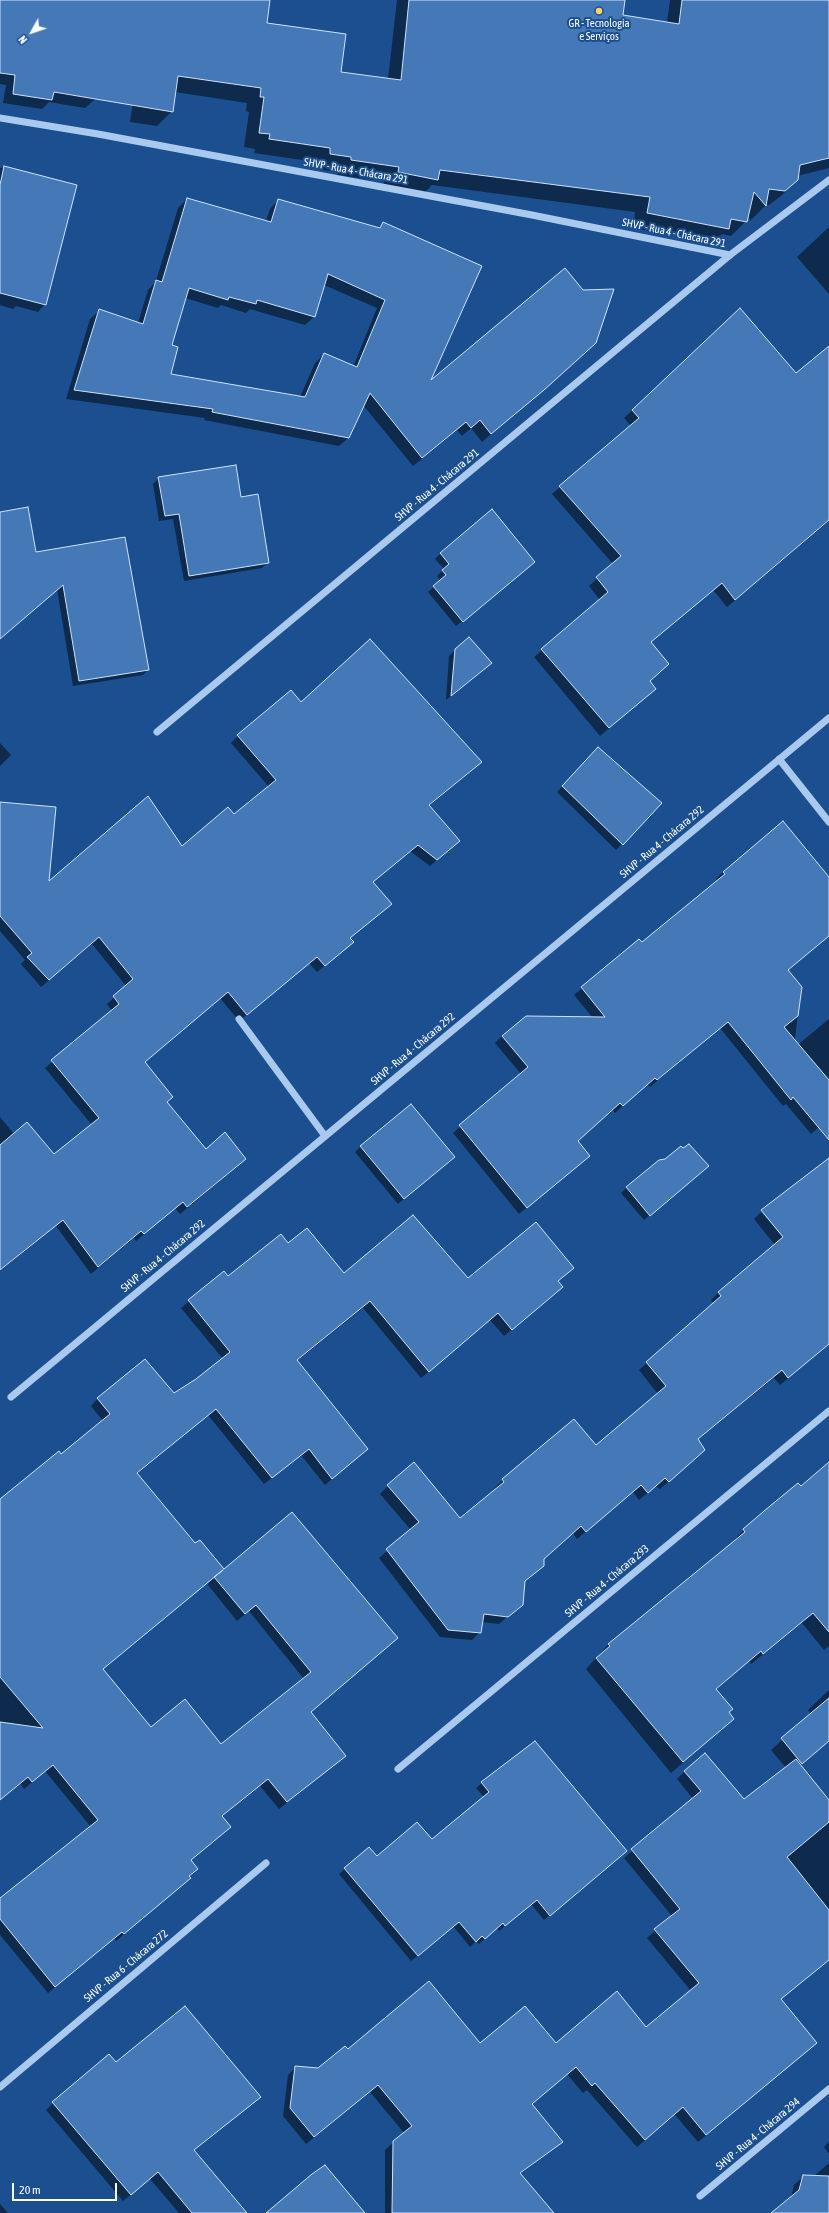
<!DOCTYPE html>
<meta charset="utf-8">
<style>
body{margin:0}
#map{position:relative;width:829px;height:2213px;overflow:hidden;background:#1b4f8f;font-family:"Asap Condensed",sans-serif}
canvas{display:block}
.north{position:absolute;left:12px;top:12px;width:40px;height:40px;-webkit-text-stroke:3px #1b4f8f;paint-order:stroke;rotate:230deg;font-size:11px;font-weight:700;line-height:16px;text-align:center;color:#fff}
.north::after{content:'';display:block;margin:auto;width:14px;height:18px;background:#fff;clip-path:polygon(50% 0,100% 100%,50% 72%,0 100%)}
.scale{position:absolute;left:12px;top:2183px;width:105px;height:18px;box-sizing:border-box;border:2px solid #fff;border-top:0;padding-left:5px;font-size:12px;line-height:14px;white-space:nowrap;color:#fff;-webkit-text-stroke:3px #1b4f8f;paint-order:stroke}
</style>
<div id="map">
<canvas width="829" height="2213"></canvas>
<div class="north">N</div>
<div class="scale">20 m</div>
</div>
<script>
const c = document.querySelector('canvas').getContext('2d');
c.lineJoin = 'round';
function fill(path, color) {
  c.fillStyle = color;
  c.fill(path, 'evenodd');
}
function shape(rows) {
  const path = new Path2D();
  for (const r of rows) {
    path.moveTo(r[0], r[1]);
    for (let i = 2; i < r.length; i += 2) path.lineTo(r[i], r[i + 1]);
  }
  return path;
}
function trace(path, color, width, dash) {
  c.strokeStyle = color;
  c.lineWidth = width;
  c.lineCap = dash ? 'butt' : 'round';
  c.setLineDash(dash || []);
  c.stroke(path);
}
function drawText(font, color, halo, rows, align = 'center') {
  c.font = font + ' "Asap Condensed",sans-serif';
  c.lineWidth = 4;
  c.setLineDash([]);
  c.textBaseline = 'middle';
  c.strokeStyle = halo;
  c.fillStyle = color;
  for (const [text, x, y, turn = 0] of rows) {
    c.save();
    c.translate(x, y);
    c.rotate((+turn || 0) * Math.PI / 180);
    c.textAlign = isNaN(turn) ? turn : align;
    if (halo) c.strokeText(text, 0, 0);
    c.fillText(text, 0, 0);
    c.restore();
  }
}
const shadow = shape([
 [0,0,107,0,95,99,85,108,49,102,42,109,3,103,6,85,0,84],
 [153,0,269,0,266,24,340,72,388,79,397,0,624,0,622,16,667,23,670,0,829,0,829,168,797,176,797,180,782,195,769,205,766,205,751,220,747,216,746,221,731,236,722,234,713,243,633,228,635,212,432,185,422,195,383,187,384,181,337,175,337,172,315,169,316,162,254,153,255,149,244,147,249,112,246,111,247,103,175,92,172,111,157,126,130,122,146,18],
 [5,167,45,304,38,312,16,306,13,309,0,305,0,168],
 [187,199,266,221,270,209,278,200,378,229,383,223,428,384,586,352,482,442,471,428,462,436,457,430,413,466,363,405,348,438,339,446,204,420,205,418,66,399,90,319,99,311,138,323,148,290,156,281,178,208],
 [324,285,377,308,353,367,324,354,315,363,300,397,169,374,171,346,185,298,218,308,221,305,246,313,250,309,305,325,314,317],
 [829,227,829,294,797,257],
 [740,310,796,374,829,347,829,521,727,607,713,590,650,643,668,664,649,681,647,696,600,736,534,657,600,600,589,586,613,564,552,494,631,426,624,418],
 [159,478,241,498,268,562,262,568,184,581,173,519,159,521,153,484],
 [0,513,35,553,148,670,143,675,73,686,57,589,0,639],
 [440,554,529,567,456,626,428,592,441,581,437,576,444,569,435,559],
 [455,650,485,668,446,700,449,656],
 [301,703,474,769,429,806,451,848,430,866,410,851,372,882,383,911,350,938,353,942,317,972,309,963,239,1021,220,998,144,1063,166,1102,205,1150,245,1159,238,1166,180,1214,175,1208,136,1241,134,1238,91,1274,56,1226,0,1271,0,1117,14,1134,54,1156,92,1125,45,1068,112,1011,107,1004,126,986,92,944,41,987,21,964,25,960,0,931,0,803,48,884,182,847,234,815,269,787,231,743,238,736],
 [0,743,11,755,0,766],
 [592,754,660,803,616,850,557,792],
 [783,823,829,878,829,935,787,970,801,987,794,1048,829,1019,829,1119,811,1134,786,1104,783,1106,720,1028,650,1087,647,1084,615,1113,612,1109,577,1141,589,1156,519,1214,453,1133,521,1074,495,1043,502,1036,593,1018,574,995,639,940,642,944,718,881,716,879,723,872],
 [361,1146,448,1162,398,1204,355,1152],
 [708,1166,644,1220,621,1193,627,1187],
 [829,1177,829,1344,780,1385,774,1378,697,1440,704,1450,660,1489,656,1486,639,1500,633,1492,577,1539,573,1533,543,1559,543,1566,524,1582,522,1604,499,1624,482,1622,480,1632,472,1640,440,1637,379,1558,411,1530,380,1494,388,1486,460,1520,497,1490,495,1488,503,1480,596,1447,658,1394,639,1370,714,1304,711,1300,719,1292,775,1245,754,1219,761,1212,786,1241],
 [288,1245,344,1275,468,1279,573,1268,558,1281,555,1294,504,1336,490,1320,421,1378,363,1308,297,1361,359,1456,325,1485,301,1455,264,1484,208,1415,137,1474,195,1545,200,1541,224,1571,396,1638,310,1712,345,1756,279,1809,260,1786,222,1817,222,1834,190,1861,197,1868,182,1885,116,1941,114,1938,48,1993,0,1935,0,1900,91,1827,45,1771,24,1789,20,1783,0,1800,0,1537,61,1455,103,1421,91,1406,98,1398,174,1394,197,1380,223,1359,181,1308,224,1272,228,1278],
 [210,1580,208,1585,237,1621,249,1611,304,1679,221,1746,150,1729,102,1669],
 [829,1463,829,1646,824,1650,802,1623,751,1664,749,1661,716,1690,733,1719,671,1773,586,1669,608,1645,734,1542,733,1541,744,1530],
 [829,1690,829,1741,800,1766,829,1802,829,1960,781,1999,816,2043,808,2050,698,2142,675,2115,637,2147,587,2090,583,2093,567,2074,531,2105,562,2142,520,2174,535,2213,385,2213,385,2150,404,2133,370,2092,306,2144,283,2116,288,2075,296,2067,319,2069,348,2050,556,2044,646,2028,691,1991,647,1938,672,1916,624,1858,693,1799,677,1779,685,1771,744,1801,786,1768,771,1750,811,1714,808,1710],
 [534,1742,620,1857,544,1920,531,1904,499,1931,497,1928,479,1944,476,1941,470,1947,453,1926,411,1961,339,1874,369,1848,377,1857,432,1841,484,1797,476,1788,482,1783],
 [116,2063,260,2097,193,2151,245,2213,179,2213,150,2179,123,2201,46,2110,53,2103],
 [829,2142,829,2154,824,2147],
 [829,2163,829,2213,775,2213,791,2198,794,2185,804,2176,814,2176],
 [0,2204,8,2213,0,2213]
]);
const building = shape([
 [0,0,270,0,267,23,346,34,341,72,401,80,409,0,625,0,623,15,679,24,682,0,829,0,829,158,800,165,798,180,785,191,769,189,766,206,754,192,747,222,731,219,729,229,647,213,650,197,440,170,438,180,398,172,399,167,351,160,351,157,330,154,330,148,269,139,270,134,259,133,264,97,260,97,261,88,178,76,173,112,54,92,52,100,13,94,15,75,0,73,0,0],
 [4,166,77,185,46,305,0,293,0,185,4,166],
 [187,198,271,222,278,199,380,228,383,222,482,266,431,380,565,268,583,290,614,289,596,343,544,390,491,434,480,420,471,428,466,422,422,458,370,393,349,438,212,412,213,409,74,390,99,309,143,324,156,280,162,282,187,198],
 [328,274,385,300,357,367,324,353,305,397,171,374,178,347,172,345,189,288,228,300,229,297,256,304,257,300,315,317,328,274],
 [740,308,796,373,829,346,829,520,735,600,722,583,651,642,669,664,650,681,656,689,609,728,541,649,608,592,596,577,621,556,559,486,639,418,632,410,740,308],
 [236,465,241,497,258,494,269,563,189,576,179,514,165,516,158,477,236,465],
 [28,507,36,552,125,537,149,670,79,681,63,585,0,639,0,512,28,507],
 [492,509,535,562,463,622,433,586,446,575,442,570,449,564,440,553,492,509],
 [469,637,492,663,451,696,455,649,469,637],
 [370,639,482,762,429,805,460,841,437,860,418,845,373,882,392,904,350,938,354,942,325,966,317,957,247,1015,228,992,145,1062,173,1097,167,1102,206,1149,225,1132,246,1159,187,1207,183,1202,144,1234,141,1231,98,1267,63,1220,0,1270,0,1145,27,1122,54,1154,99,1118,51,1060,119,1004,113,996,133,979,99,937,49,980,27,957,32,953,0,916,0,802,56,807,49,881,148,796,182,846,228,807,234,814,276,780,237,735,291,690,301,702,370,639],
 [598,747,662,803,623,845,562,786,598,747],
 [783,821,829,877,829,936,788,970,802,987,798,1016,784,1027,829,1080,829,1140,793,1097,791,1100,728,1022,657,1080,655,1078,623,1106,620,1103,578,1141,590,1156,527,1208,459,1125,528,1067,502,1036,526,1016,605,1017,581,987,639,939,642,942,725,874,723,872,783,821],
 [411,1104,455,1157,404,1199,360,1146,411,1104],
 [689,1144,709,1166,650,1216,626,1187,659,1160,665,1159,681,1146,683,1148,689,1144],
 [829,1158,829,1344,788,1378,782,1370,698,1439,705,1450,669,1482,665,1478,648,1493,641,1485,586,1532,581,1526,544,1559,544,1566,525,1581,523,1605,508,1617,484,1614,481,1633,448,1630,386,1549,419,1522,387,1485,414,1462,460,1518,504,1482,502,1479,574,1419,596,1445,666,1386,646,1362,721,1296,718,1292,783,1237,761,1210,829,1158],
 [413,1215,468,1278,536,1222,574,1268,558,1281,563,1287,512,1330,498,1313,429,1372,370,1301,297,1360,368,1449,332,1479,309,1449,272,1478,216,1409,137,1473,195,1543,200,1540,224,1569,292,1512,398,1638,311,1712,346,1756,287,1802,268,1779,222,1816,231,1827,191,1860,198,1869,189,1876,191,1878,124,1934,122,1932,55,1987,0,1919,0,1898,98,1820,53,1765,32,1782,28,1777,0,1800,0,1722,43,1728,0,1677,0,1499,59,1451,61,1454,110,1414,97,1398,145,1359,174,1393,196,1379,230,1352,188,1300,224,1271,228,1276,281,1234,288,1243,307,1228,344,1273,413,1215],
 [223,1570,214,1577,245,1614,256,1605,311,1672,221,1744,185,1699,151,1727,103,1669,223,1570],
 [829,1462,829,1632,813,1613,763,1654,761,1651,716,1689,733,1709,729,1712,734,1719,683,1762,596,1658,610,1646,608,1644,745,1532,743,1529,770,1506,798,1483,801,1486,829,1462],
 [829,1698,829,1741,802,1764,781,1738,829,1698],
 [535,1741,627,1851,550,1916,537,1900,505,1926,503,1923,485,1939,482,1936,476,1942,459,1922,418,1956,344,1868,369,1847,377,1856,417,1822,432,1839,489,1792,481,1782,535,1741],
 [705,1753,744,1799,796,1759,829,1800,829,1822,787,1857,829,1910,829,1960,781,1999,817,2043,706,2135,683,2107,645,2140,595,2083,592,2086,576,2067,532,2104,563,2142,520,2173,554,2213,392,2213,393,2141,412,2126,378,2085,314,2137,290,2108,295,2066,318,2068,345,2046,348,2049,429,1981,480,2043,525,2006,556,2043,617,1991,646,2027,699,1983,654,1929,680,1909,631,1849,701,1791,684,1771,705,1753],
 [185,2006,261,2097,194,2150,247,2213,192,2213,158,2172,131,2195,52,2102,109,2054,116,2062,185,2006],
 [325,2165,365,2213,266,2213,312,2174,325,2165],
 [803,2175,829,2176,829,2213,771,2213,799,2190,803,2175]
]);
const minor = shape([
 [0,118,98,134,532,215,730,255],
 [157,732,730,255,829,180],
 [779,759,829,822],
 [239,1019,325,1136],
 [11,1397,829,718],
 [398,1769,829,1411],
 [0,2087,266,1863],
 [700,2196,829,2089]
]);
const markers = [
 [599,11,4,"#ffd166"]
];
const poiNames = [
 ["GR - Tecnologia",599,24],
 ["e Serviços",599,37]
];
const streetNames = [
 ["SHVP - Rua 4 - Chácara 291",356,171,10],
 ["SHVP - Rua 4 - Chácara 291",674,233,12],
 ["SHVP - Rua 4 - Chácara 291",437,485,-40],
 ["SHVP - Rua 4 - Chácara 292",662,842,-40],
 ["SHVP - Rua 4 - Chácara 292",413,1049,-40],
 ["SHVP - Rua 4 - Chácara 292",163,1256,-40],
 ["SHVP - Rua 4 - Chácara 293",607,1581,-40],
 ["SHVP - Rua 6 - Chácara 272",126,1966,-40],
 ["SHVP - Rua 4 - Chácara 294",758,2134,-40]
];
fill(shadow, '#0007');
fill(building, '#4478b7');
trace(building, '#cfe3fa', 1);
trace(minor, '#a9c9ee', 7);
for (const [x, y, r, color] of markers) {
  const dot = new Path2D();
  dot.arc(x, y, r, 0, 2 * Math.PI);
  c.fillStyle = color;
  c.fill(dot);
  trace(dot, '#1b4f8f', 1.5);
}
drawText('11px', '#fff', '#1b4f8f', poiNames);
drawText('11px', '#fff', '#1b4f8f', streetNames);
</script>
